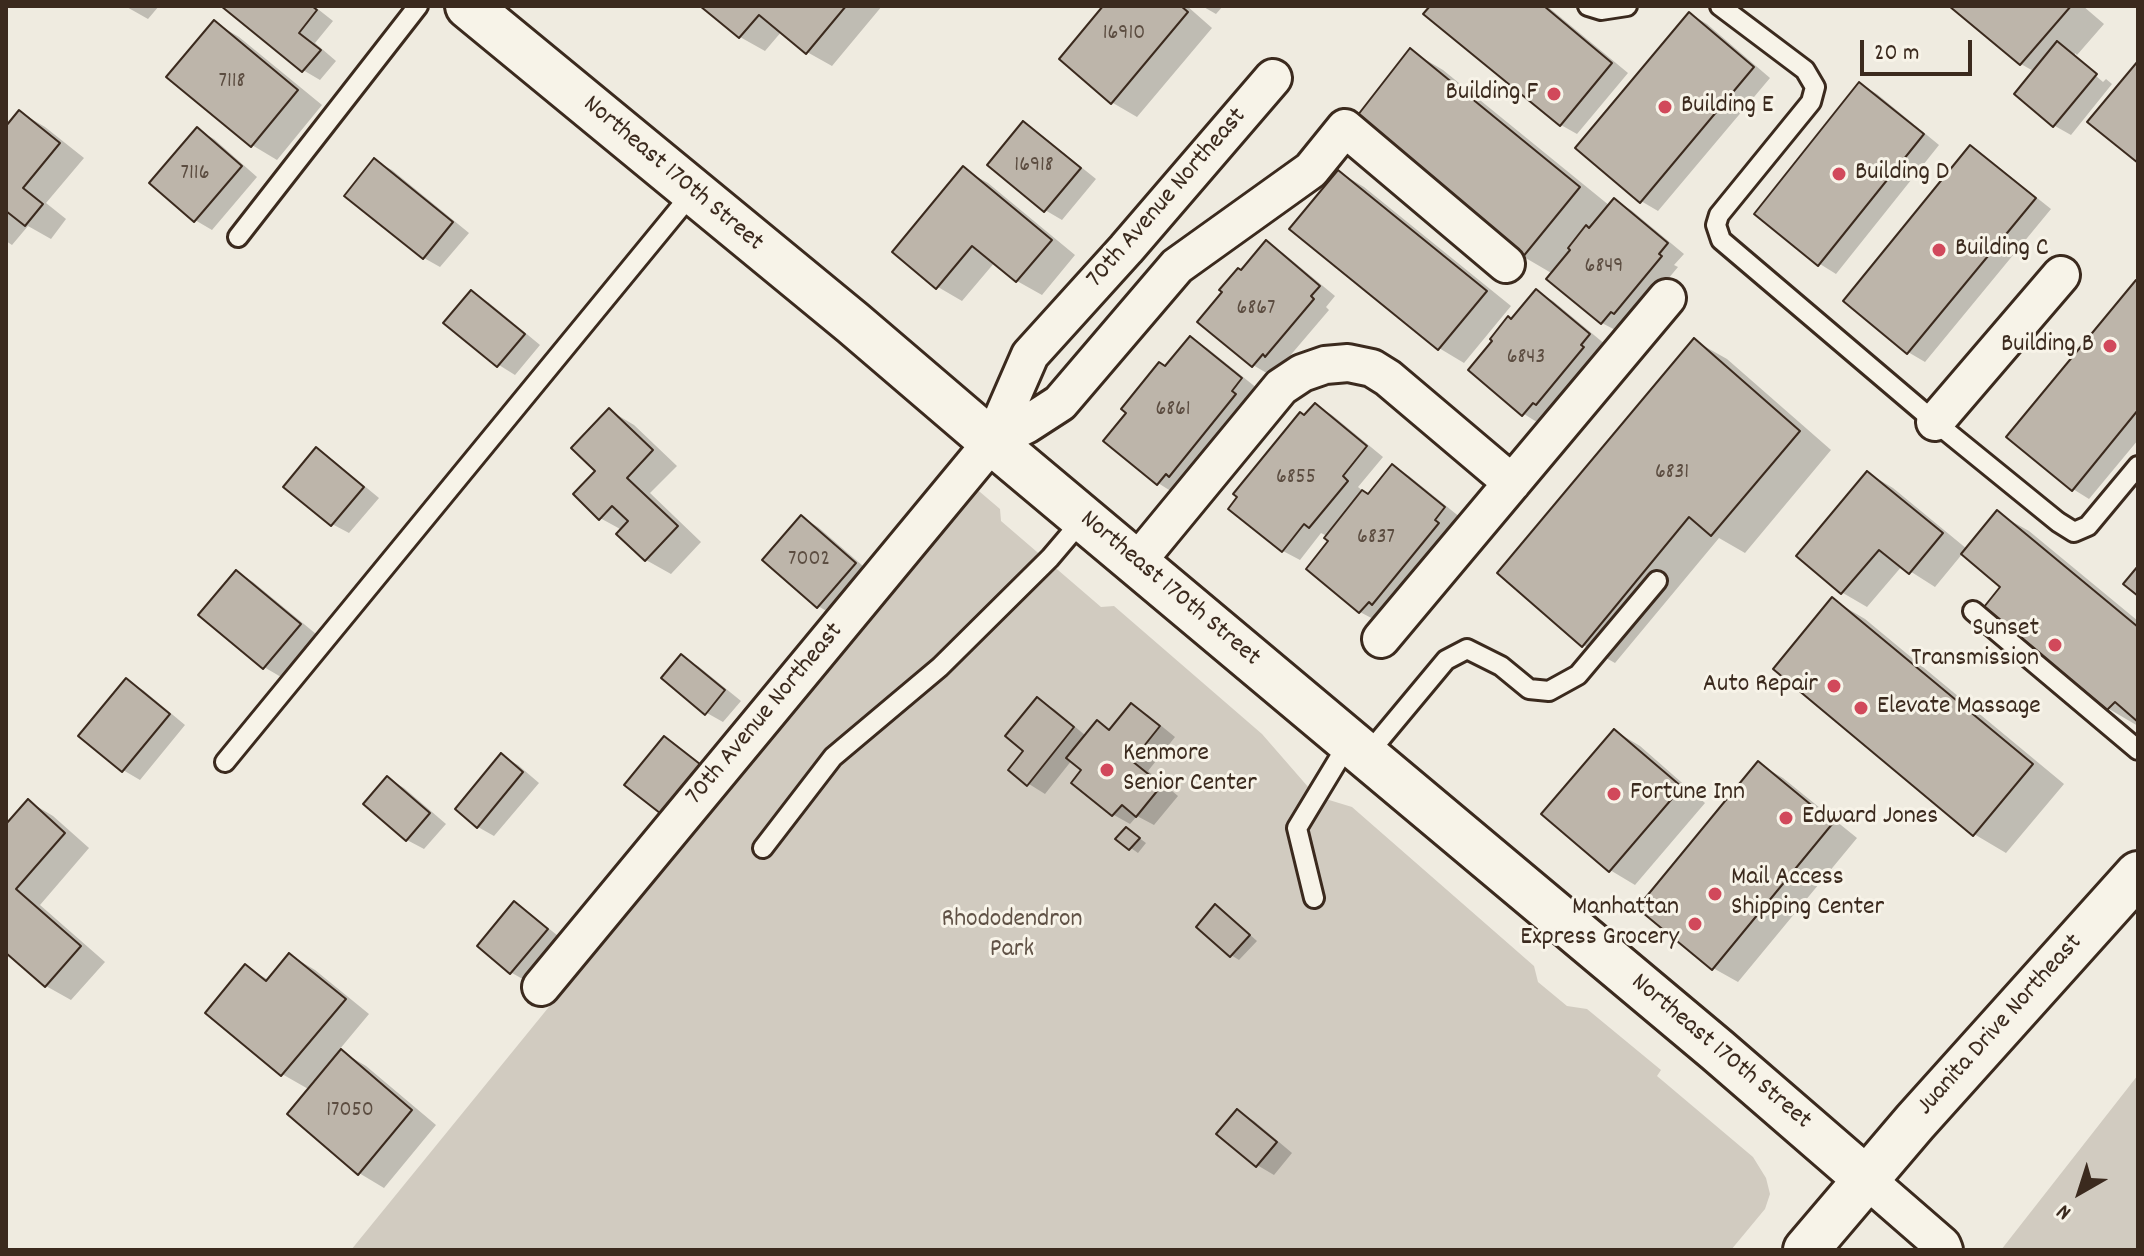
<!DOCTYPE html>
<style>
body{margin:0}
#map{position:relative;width:2144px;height:1256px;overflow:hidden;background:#efebe0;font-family:Dekko,sans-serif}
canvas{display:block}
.frame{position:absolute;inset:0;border:8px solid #3b2a1e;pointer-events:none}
.north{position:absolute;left:2040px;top:1152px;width:80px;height:80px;-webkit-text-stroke:6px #f7f3e8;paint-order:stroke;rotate:219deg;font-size:22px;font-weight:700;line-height:32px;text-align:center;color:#3b2a1e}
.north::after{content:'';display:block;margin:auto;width:28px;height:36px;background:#3b2a1e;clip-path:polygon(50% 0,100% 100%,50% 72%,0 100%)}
.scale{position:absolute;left:1860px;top:40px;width:112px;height:36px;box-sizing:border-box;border:4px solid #3b2a1e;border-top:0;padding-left:10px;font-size:24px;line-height:28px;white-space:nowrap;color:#3b2a1e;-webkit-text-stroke:6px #f7f3e8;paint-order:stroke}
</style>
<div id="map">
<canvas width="2144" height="1256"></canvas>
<div class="frame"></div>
<div class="north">N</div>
<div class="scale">20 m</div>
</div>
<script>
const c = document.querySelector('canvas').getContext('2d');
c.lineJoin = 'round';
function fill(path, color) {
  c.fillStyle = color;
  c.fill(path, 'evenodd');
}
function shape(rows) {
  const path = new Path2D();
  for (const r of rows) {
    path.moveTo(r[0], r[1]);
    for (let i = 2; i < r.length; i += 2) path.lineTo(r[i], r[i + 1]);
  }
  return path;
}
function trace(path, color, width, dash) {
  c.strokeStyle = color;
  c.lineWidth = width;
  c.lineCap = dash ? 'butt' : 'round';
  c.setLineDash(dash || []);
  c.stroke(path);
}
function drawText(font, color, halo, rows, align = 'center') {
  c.font = font + ' Dekko,sans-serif';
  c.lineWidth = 6;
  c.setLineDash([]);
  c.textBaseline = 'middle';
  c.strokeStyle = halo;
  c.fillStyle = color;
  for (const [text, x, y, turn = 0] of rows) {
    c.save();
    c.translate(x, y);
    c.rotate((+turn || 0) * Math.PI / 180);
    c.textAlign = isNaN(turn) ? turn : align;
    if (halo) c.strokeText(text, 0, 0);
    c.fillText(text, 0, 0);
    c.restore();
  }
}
const green = shape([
 [973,486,1000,509,1001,521,1101,607,1114,606,1262,734,1316,796,1352,807,1534,966,1538,982,1567,1006,1587,1009,1661,1070,1657,1076,1753,1157,1766,1178,1770,1194,1765,1209,1731,1250,351,1250],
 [2138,1075,2138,1250,2001,1250]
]);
const shadow = shape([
 [125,6,159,6,148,19],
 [224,6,314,6,333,21,315,43,336,61,320,80,303,70],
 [703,6,882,6,832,66,807,52,782,31,765,51,740,37],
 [1106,6,1187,6,1212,28,1137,117,1113,103,1062,59],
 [1202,6,1223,6,1216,14],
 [1432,6,1547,6,1628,73,1577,134,1561,125],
 [1952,6,2083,6,2104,24,2077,55,2075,53,2075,58,2103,82,2106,79,2112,84,2071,135,2055,126,2017,94,2035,72,2021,64],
 [1690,14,1707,24,1770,78,1658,211,1641,201],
 [214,22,239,37,322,105,277,160,252,145],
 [1411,51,1443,70,1610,206,1615,201,1631,210,1684,254,1674,265,1678,267,1632,322,1619,332,1602,323,1553,274,1524,257,1357,119],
 [1860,84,1877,94,1939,145,1836,274,1820,264],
 [20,112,45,127,84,158,46,203,66,219,51,239,28,226,12,245,6,241,6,129],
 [1023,124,1040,134,1096,179,1062,220,1045,210],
 [198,130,214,139,257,177,212,230,195,220],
 [1971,148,1987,158,2051,209,1925,362,1908,352],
 [375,161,392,170,469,233,440,267,424,258],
 [963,169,988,183,1075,255,1042,295,1017,281,995,262,962,301,938,287],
 [1339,172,1364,187,1511,306,1464,363,1439,348],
 [1266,243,1283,253,1335,296,1326,307,1329,310,1283,364,1280,363,1270,375,1253,365,1241,272],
 [2138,283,2138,440,2089,499,2073,489],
 [1537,292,1553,301,1606,345,1540,424,1524,414,1471,370],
 [471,293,488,302,540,345,515,375,499,365],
 [1190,338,1207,348,1258,389,1174,493,1158,483,1166,368],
 [1695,341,1727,359,1831,450,1745,553,1719,538,1615,663,1583,645],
 [1315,405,1332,415,1383,457,1358,487,1368,495,1393,466,1409,476,1461,518,1377,621,1360,612,1308,569,1331,541,1327,536,1321,533,1300,560,1283,551,1305,417],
 [609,410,634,425,677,466,650,493,701,542,671,574,646,560,622,530,600,518],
 [316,450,333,460,379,498,349,533,332,524],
 [1868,473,1893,488,1967,549,1997,513,2029,531,2138,621,2138,726,2109,709,1986,607,2003,587,1963,553,1935,587,1902,566,1867,607,1843,593,1799,556],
 [801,517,818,527,871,573,835,616,818,606],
 [237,572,253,582,316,634,281,677,264,667],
 [1833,600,1865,619,2064,784,2006,853,1974,834],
 [681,657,698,666,741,701,723,722,707,713],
 [126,680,143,690,185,725,140,780,123,770],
 [1037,700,1054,709,1086,736,1097,722,1112,731,1132,706,1148,715,1175,737,1148,771,1178,796,1154,825,1137,816,1130,824,1114,815,1074,783,1084,770,1072,760,1045,794,1029,784,1026,751],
 [1615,731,1640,746,1705,803,1635,885,1610,870],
 [501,755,518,765,539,783,494,836,478,827],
 [1759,764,1783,778,1857,838,1738,982,1713,968],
 [388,778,404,788,446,824,424,849,407,840,366,804],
 [28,801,53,816,89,848,40,905,105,962,71,1000,46,986,6,951,6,827],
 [1134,834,1146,843,1138,853,1118,839],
 [515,904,531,914,563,940,528,982,512,973,480,946],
 [1223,911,1257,941,1239,960,1231,955],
 [290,955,315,970,369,1014,339,1050,366,1066,436,1125,384,1188,359,1173,310,1090,282,1074,245,967,269,980],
 [1237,1111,1254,1121,1292,1153,1274,1175,1257,1165]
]);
const building = shape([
 [221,6,312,6,317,10,299,33,321,50,302,72,221,6],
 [700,6,846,6,806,54,759,15,739,38,700,6],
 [1103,6,1181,6,1188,12,1111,104,1059,59,1103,6],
 [1430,6,1544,6,1612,63,1560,126,1423,14,1430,6],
 [1949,6,2071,6,2020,65,1949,6],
 [1689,12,1754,67,1640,203,1575,148,1689,12],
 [214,20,298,90,251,147,166,77,214,20],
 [2057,41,2097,74,2053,127,2014,94,2057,41],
 [1410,48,1580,187,1522,258,1354,120,1410,48],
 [2138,61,2138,163,2087,122,2138,61],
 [1859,82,1924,134,1818,266,1754,214,1859,82],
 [19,110,60,143,23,188,43,204,25,226,6,211,6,126,19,110],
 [1023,121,1081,168,1044,212,987,165,1023,121],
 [197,127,242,166,194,222,149,183,197,127],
 [1970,145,2036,198,1907,354,1843,301,1970,145],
 [374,158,453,222,423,259,344,196,374,158],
 [963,166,1052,240,1016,282,972,246,936,289,892,252,963,166],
 [1338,170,1487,291,1438,350,1289,229,1338,170],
 [1614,198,1668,243,1659,254,1662,256,1614,314,1611,312,1601,324,1546,279,1570,250,1568,248,1586,225,1589,228,1614,198],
 [1266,240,1320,286,1311,296,1314,299,1265,357,1263,354,1252,367,1197,322,1222,292,1219,290,1238,268,1241,270,1266,240],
 [2136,280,2138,281,2138,410,2072,491,2006,437,2136,280],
 [1536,289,1590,334,1581,345,1584,347,1536,405,1533,403,1522,416,1468,370,1492,341,1490,339,1508,316,1511,319,1536,289],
 [471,290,525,334,497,367,443,323,471,290],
 [1190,336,1242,378,1232,391,1236,394,1169,477,1166,474,1157,485,1103,441,1126,413,1121,409,1159,362,1165,366,1190,336],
 [1694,338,1800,431,1711,536,1689,517,1582,647,1497,573,1694,338],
 [1315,403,1367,446,1343,476,1348,481,1309,528,1304,524,1282,552,1228,509,1237,497,1233,494,1300,412,1304,415,1315,403],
 [609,408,653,450,627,478,678,526,645,561,616,534,628,521,612,506,599,520,573,494,595,471,571,448,609,408],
 [316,447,364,487,331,526,283,487,316,447],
 [1392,464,1445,507,1435,520,1439,523,1372,605,1369,602,1359,613,1306,569,1328,541,1324,538,1362,490,1368,494,1392,464],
 [1867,471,1943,533,1909,574,1879,550,1841,594,1796,556,1867,471],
 [1997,510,2138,627,2138,722,2115,702,2107,710,1984,607,2000,587,1961,554,1997,510],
 [801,515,856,563,817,608,762,560,801,515],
 [2138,566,2138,596,2123,584,2138,566],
 [236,570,301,624,263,669,198,615,236,570],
 [1832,597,2033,764,1973,836,1773,669,1832,597],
 [681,654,725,690,705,715,661,678,681,654],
 [126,678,170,714,122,772,78,736,126,678],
 [1037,697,1074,727,1027,786,1008,770,1023,751,1005,736,1037,697],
 [1131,703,1160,726,1132,761,1162,785,1136,817,1122,805,1112,816,1071,783,1081,770,1066,758,1097,720,1109,730,1131,703],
 [1614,729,1682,787,1609,872,1541,814,1614,729],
 [664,736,705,768,665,817,624,785,664,736],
 [501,753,523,772,477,828,455,809,501,753],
 [1758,761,1833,823,1712,970,1637,908,1758,761],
 [387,776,430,813,406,841,363,804,387,776],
 [28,799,65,833,16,889,81,946,45,987,6,953,6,824,28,799],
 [1126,827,1140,838,1129,850,1115,839,1126,827],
 [514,901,548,929,510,974,477,946,514,901],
 [1215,904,1250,935,1230,957,1196,927,1215,904],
 [289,953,346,999,281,1076,205,1013,245,964,266,981,289,953],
 [341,1049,412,1110,358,1175,287,1114,341,1049],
 [1237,1109,1277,1142,1256,1167,1216,1134,1237,1109]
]);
const service = shape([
 [1588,6,1601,10,1627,6],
 [1720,6,1805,70,1815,87,1811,102,1719,215,1716,225,1721,240,1935,422,2058,522,2074,532,2088,526,2138,466],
 [238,237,418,6],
 [1973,611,2138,750],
 [1366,756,1446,660,1467,649,1501,666,1529,689,1549,691,1578,675,1657,581],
 [225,762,693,192],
 [763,848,833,757,940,667,1050,558,1084,518],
 [1314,898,1297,828,1349,742]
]);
const minor = shape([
 [1935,422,2061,275],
 [992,442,1026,425,1060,403,1177,266,1311,170,1345,128,1506,264],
 [1136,563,1281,387,1302,373,1325,365,1348,363,1372,368,1388,378,1512,483],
 [1381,639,1667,298],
 [541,987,992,442,1030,355,1126,249,1273,78],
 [1866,1179,1942,1245,1944,1250]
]);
const secondary = shape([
 [468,6,853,323,992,442,1717,1050,1866,1179],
 [1806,1250,1915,1122,2138,874]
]);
const markers = [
 [1554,94,8,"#d1495b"],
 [1665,107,8,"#d1495b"],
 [1839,174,8,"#d1495b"],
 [1939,250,8,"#d1495b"],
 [2110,346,8,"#d1495b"],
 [2055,645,8,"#d1495b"],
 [1834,686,8,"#d1495b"],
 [1861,708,8,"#d1495b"],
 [1107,770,8,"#d1495b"],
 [1614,794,8,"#d1495b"],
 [1786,818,8,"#d1495b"],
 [1715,894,8,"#d1495b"],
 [1695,924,8,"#d1495b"]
];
const numberNames = [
 ["16910",1124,35],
 ["7118",232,83],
 ["16918",1034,167],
 ["7116",195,175],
 ["6849",1604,268],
 ["6867",1256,310],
 ["6843",1526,359],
 ["6861",1173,411],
 ["6831",1672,474],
 ["6855",1296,479],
 ["6837",1376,539],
 ["7002",809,561],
 ["17050",350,1112]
];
const poiNames = [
 ["Building F",1538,94,"right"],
 ["Building E",1681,107],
 ["Building D",1855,174],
 ["Building C",1955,250],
 ["Building B",2094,346,"right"],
 ["Sunset",2039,630,"right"],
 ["Transmission",2039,660,"right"],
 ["Auto Repair",1818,686,"right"],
 ["Elevate Massage",1877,708],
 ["Kenmore",1123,755],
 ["Senior Center",1123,785],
 ["Fortune Inn",1630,794],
 ["Edward Jones",1802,818],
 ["Mail Access",1731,879],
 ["Shipping Center",1731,909],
 ["Manhattan",1679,909,"right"],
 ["Express Grocery",1679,939,"right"]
];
const streetNames = [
 ["Northeast 170th Street",672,175,40],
 ["70th Avenue Northeast",1168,199,-49],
 ["Northeast 170th Street",1169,590,40],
 ["70th Avenue Northeast",766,715,-50],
 ["Juanita Drive Northeast",2001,1026,-48],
 ["Northeast 170th Street",1720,1053,40]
];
const parkNames = [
 ["Rhododendron",1012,921],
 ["Park",1012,951]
];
fill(green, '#d1cbc0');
fill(shadow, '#0003');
fill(building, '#bdb5aa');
trace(building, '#3b2a1e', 2);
trace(service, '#3b2a1e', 24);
trace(minor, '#3b2a1e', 42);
trace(secondary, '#3b2a1e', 50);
trace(service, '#f7f3e8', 18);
trace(minor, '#f7f3e8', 36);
trace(secondary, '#f7f3e8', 44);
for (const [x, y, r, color] of markers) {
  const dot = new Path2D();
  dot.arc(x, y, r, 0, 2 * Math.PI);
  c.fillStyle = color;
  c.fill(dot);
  trace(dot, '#f7f3e8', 3);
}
drawText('22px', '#5c4d41', null, numberNames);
drawText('26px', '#3b2a1e', '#f7f3e8', poiNames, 'left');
drawText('26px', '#3b2a1e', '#f7f3e8', streetNames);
drawText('26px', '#605246', '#f7f3e8', parkNames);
</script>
